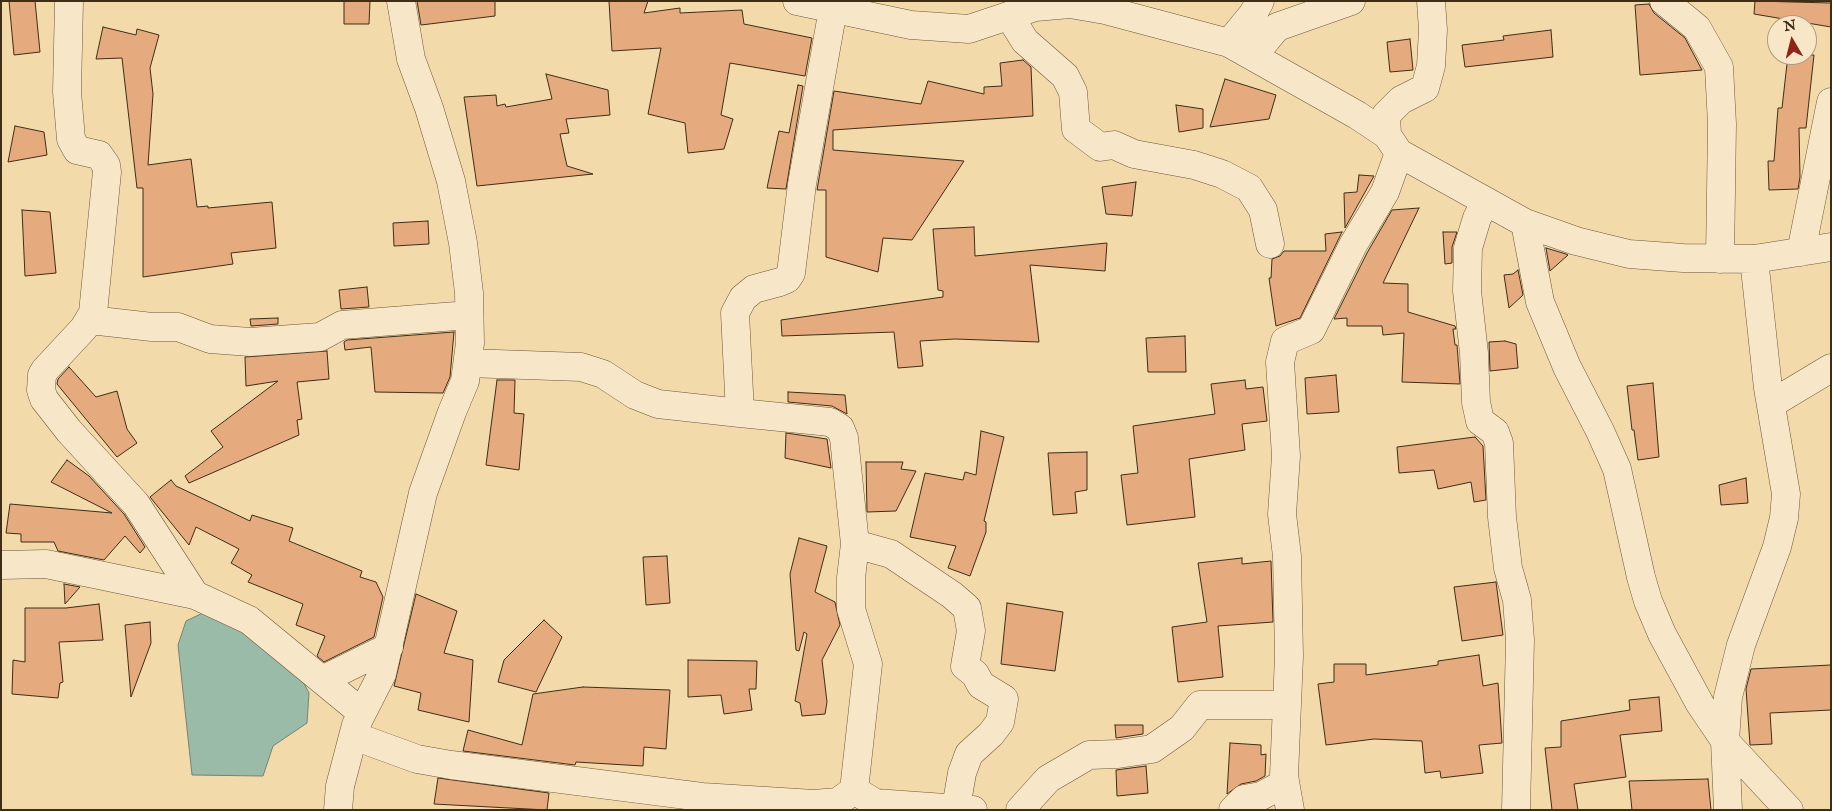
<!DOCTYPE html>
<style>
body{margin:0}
#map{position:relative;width:1832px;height:811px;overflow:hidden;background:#f3daaa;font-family:"IM FELL English",serif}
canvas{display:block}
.frame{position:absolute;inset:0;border:2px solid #3f2d16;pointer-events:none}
.north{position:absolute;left:1767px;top:15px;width:50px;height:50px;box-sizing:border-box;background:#f7e7c8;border:1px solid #ad9d81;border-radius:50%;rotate:352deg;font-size:14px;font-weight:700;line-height:20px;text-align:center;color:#3f2d16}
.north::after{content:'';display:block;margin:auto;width:18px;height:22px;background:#8f2418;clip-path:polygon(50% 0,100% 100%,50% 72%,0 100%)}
</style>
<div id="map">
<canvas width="1832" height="811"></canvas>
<div class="frame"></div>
<div class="north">N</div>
</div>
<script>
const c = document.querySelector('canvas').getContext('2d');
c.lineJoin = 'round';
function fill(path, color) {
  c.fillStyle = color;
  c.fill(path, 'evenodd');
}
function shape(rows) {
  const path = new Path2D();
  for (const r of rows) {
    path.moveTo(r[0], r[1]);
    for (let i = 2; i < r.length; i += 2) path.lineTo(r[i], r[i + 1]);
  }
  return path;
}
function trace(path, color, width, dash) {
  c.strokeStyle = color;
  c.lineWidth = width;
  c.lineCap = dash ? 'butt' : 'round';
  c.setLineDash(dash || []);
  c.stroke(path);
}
const water = shape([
 [209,610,240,619,297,670,309,693,307,723,273,746,263,776,192,775,178,645,186,621,209,610]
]);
const building = shape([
 [9,1,35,1,40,52,14,55,9,1],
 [344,1,370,1,369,24,344,24,344,1],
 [417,1,495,1,495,16,421,25,417,1],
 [609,1,648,1,644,13,680,8,680,13,742,10,744,24,812,38,805,76,730,63,721,115,733,119,724,149,688,153,685,123,648,114,661,48,612,51,609,1],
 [1755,1,1831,3,1831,27,1754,14,1755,1],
 [1649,4,1654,13,1685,38,1702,70,1640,75,1635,5,1649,4],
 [103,27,136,35,137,29,159,35,150,68,153,94,148,165,191,159,197,207,208,206,208,208,272,202,276,248,231,253,233,264,143,277,143,188,137,188,122,58,96,59,103,27],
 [1551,30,1553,57,1465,67,1462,45,1504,40,1503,36,1551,30],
 [1410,39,1413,70,1390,72,1387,42,1410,39],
 [1788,55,1814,55,1806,128,1799,128,1800,177,1798,189,1769,190,1768,161,1774,161,1778,108,1782,108,1788,55],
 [1023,60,1031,67,1033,116,833,130,833,150,964,161,912,240,883,238,878,272,826,257,826,190,817,190,834,91,921,104,928,81,984,94,984,87,1002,86,1000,63,1023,60],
 [546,74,608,90,610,115,566,119,569,133,560,134,567,166,593,174,477,186,464,97,496,95,497,106,505,104,506,107,552,99,546,74],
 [1225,79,1276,95,1269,119,1210,127,1225,79],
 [798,85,803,86,786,189,767,188,779,131,789,133,798,85],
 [1176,105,1203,109,1203,128,1179,132,1176,105],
 [15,126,44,132,47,155,8,162,15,126],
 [1359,175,1374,176,1345,228,1344,193,1357,192,1359,175],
 [1136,182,1132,216,1106,214,1102,187,1136,182],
 [1419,208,1383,283,1408,284,1408,312,1455,326,1456,329,1453,329,1455,345,1457,345,1460,384,1402,382,1404,333,1383,335,1382,326,1347,326,1347,318,1334,319,1367,253,1392,210,1419,208],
 [22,210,50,212,56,273,25,276,22,210],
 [428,221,429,244,394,246,393,223,428,221],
 [974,227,975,256,1107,243,1105,271,1030,265,1039,342,955,339,920,341,923,366,898,368,894,332,782,336,781,320,943,297,943,291,938,290,933,229,974,227],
 [1342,232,1300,318,1276,326,1269,278,1271,278,1272,259,1280,256,1284,251,1326,251,1325,234,1342,232],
 [1443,232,1457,232,1452,247,1452,263,1445,264,1443,232],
 [1546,248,1566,254,1568,255,1550,271,1546,248],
 [1518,270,1523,295,1509,308,1504,275,1513,274,1518,270],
 [367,287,369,307,341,309,339,290,367,287],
 [278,318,278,324,251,326,250,319,278,318],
 [454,332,450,377,443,393,375,392,371,347,345,350,344,342,347,340,454,332],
 [1185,336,1186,372,1148,372,1146,338,1185,336],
 [1505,341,1516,344,1518,368,1490,371,1489,342,1505,341],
 [327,351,329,379,297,382,302,419,297,420,299,435,189,483,185,476,223,447,211,431,278,381,246,386,245,357,327,351],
 [69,367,96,397,117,391,127,429,137,443,117,457,57,384,58,379,69,367],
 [1336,375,1339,412,1307,414,1305,378,1336,375],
 [497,380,515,380,514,413,524,414,519,470,486,465,497,380],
 [1245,380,1246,389,1263,387,1267,421,1242,424,1245,450,1189,459,1195,517,1127,525,1121,475,1138,473,1133,426,1215,414,1211,384,1245,380],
 [1653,383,1659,457,1638,460,1634,430,1632,430,1627,386,1653,383],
 [788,392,845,395,847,414,832,406,788,402,788,392],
 [981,431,1004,437,984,521,986,522,986,532,970,576,948,568,956,546,910,537,925,473,963,480,965,472,976,475,981,431],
 [786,433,827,439,831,468,785,458,786,433],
 [1475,437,1483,446,1486,500,1474,502,1471,482,1438,489,1434,470,1399,473,1397,447,1475,437],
 [1087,452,1087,490,1075,492,1077,513,1053,515,1048,453,1087,452],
 [67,460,89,476,124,514,145,547,140,553,125,536,104,560,58,551,54,542,21,542,21,534,6,533,10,504,112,513,51,482,67,460],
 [866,462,903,462,901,469,916,471,896,511,867,512,866,462],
 [1746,478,1748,503,1721,505,1719,485,1746,478],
 [171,480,176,486,250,521,252,515,293,528,289,541,362,571,360,577,376,582,383,597,374,637,324,662,317,656,325,636,296,625,303,604,248,582,252,575,231,563,239,549,196,527,189,545,150,497,171,480],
 [799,538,827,546,815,592,835,602,840,625,822,660,827,702,825,714,802,716,800,703,795,701,807,634,804,632,799,651,796,650,790,574,799,538],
 [667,556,670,603,646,605,643,557,667,556],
 [1242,558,1242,564,1271,561,1273,622,1218,626,1223,677,1178,682,1172,627,1207,622,1198,563,1242,558],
 [1496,582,1503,635,1462,641,1454,587,1496,582],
 [64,584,80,587,65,604,64,584],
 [416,594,457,611,444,653,473,660,469,722,418,710,421,693,394,686,416,594],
 [1007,603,1063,612,1055,671,1001,664,1007,603],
 [99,604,103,640,59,642,63,682,60,683,58,698,12,694,13,660,25,662,25,608,66,608,99,604],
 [544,620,562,637,536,692,498,682,504,660,544,620],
 [150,622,151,643,131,697,125,625,150,622],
 [1479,655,1483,686,1498,683,1502,743,1479,745,1483,773,1441,778,1440,771,1425,773,1422,741,1374,739,1326,745,1318,684,1334,682,1334,664,1366,664,1366,675,1438,665,1438,661,1479,655],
 [688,660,757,661,756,689,749,689,752,710,724,714,721,695,688,697,688,660],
 [1831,665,1831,710,1770,713,1772,744,1750,745,1746,689,1751,669,1831,665],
 [583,687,670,690,666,749,644,747,643,766,576,762,575,765,463,751,468,730,522,745,533,694,583,687],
 [1659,697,1662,731,1620,735,1626,777,1574,784,1578,810,1552,810,1545,748,1561,747,1561,721,1630,710,1629,700,1659,697],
 [1115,725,1143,725,1143,734,1116,738,1115,725],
 [1230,743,1261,745,1261,755,1266,754,1265,776,1256,781,1241,784,1227,794,1230,743],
 [1146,766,1148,793,1117,796,1116,770,1146,766],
 [438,778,549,793,547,810,434,804,438,778],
 [1708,779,1711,810,1632,810,1629,781,1708,779]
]);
const street = shape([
 [69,1,67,92,71,139,77,150,99,155,106,165,107,172,93,313,84,328,45,370,42,375,41,390,44,399,69,431,136,504,195,595],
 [797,1,911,25,969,29,1035,7,1070,4,1105,10,1229,43,1357,115,1387,135,1399,153,1525,223,1576,241,1629,254,1683,258,1754,259,1831,247],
 [1664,1,1697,28,1719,67,1722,124,1720,259],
 [1010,17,1025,41,1065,76,1073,92,1076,129,1100,147,1114,145,1134,154,1194,165,1222,174,1249,188,1263,210,1270,244],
 [1229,43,1253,14,1260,1],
 [1253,56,1277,27,1351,1],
 [1387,135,1386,115,1401,100,1425,88,1431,66,1433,30,1431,1],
 [1486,201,1477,218,1468,248,1467,291,1474,353,1476,402,1480,421,1495,432,1499,443,1502,517,1508,568,1517,600,1520,640,1516,810],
 [1525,223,1540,302,1567,367,1600,431,1617,469,1641,577,1648,601,1662,634,1700,704,1725,741,1789,810],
 [1801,252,1831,102],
 [90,320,152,327,178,327,210,339,250,342,320,337,342,325,469,315],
 [468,363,581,367,603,374,635,395,658,404,740,413],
 [1771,404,1831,368],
 [855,544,891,554,952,595,967,608,971,631,965,666,975,674,981,685,1004,699,1000,722,991,734,969,754,962,773,956,808],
 [1,565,46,564,195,595,249,620,361,712],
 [322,680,389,647],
 [354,736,417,759,451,765,702,797,814,804,838,802,854,790,868,664,851,609,851,578,855,544,844,438,840,428,830,422,740,413,735,313,743,298,754,289,780,282,787,279,791,273,802,184,833,9],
 [854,790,875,803,973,810],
 [338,810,340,786,356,725,382,674,423,493,452,412,465,381,470,343,469,293,463,243,451,181,429,108,411,59,401,1],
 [1020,810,1048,779,1089,755,1118,754,1152,749,1182,728,1200,705,1287,705],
 [1233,810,1244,799,1261,796,1285,783],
 [1290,810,1284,776,1289,656,1287,556,1282,514,1286,456,1280,362,1285,341,1311,330,1353,245,1385,192,1399,153],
 [1728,810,1725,741,1728,697,1741,645,1777,547,1784,518,1786,494,1768,388,1754,259]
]);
fill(water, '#9bbba9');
trace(water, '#76826e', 1);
fill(building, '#e5ab7f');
trace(building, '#3f2d16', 1);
trace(street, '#6c583b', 29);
trace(street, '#f7e7c8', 28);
</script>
